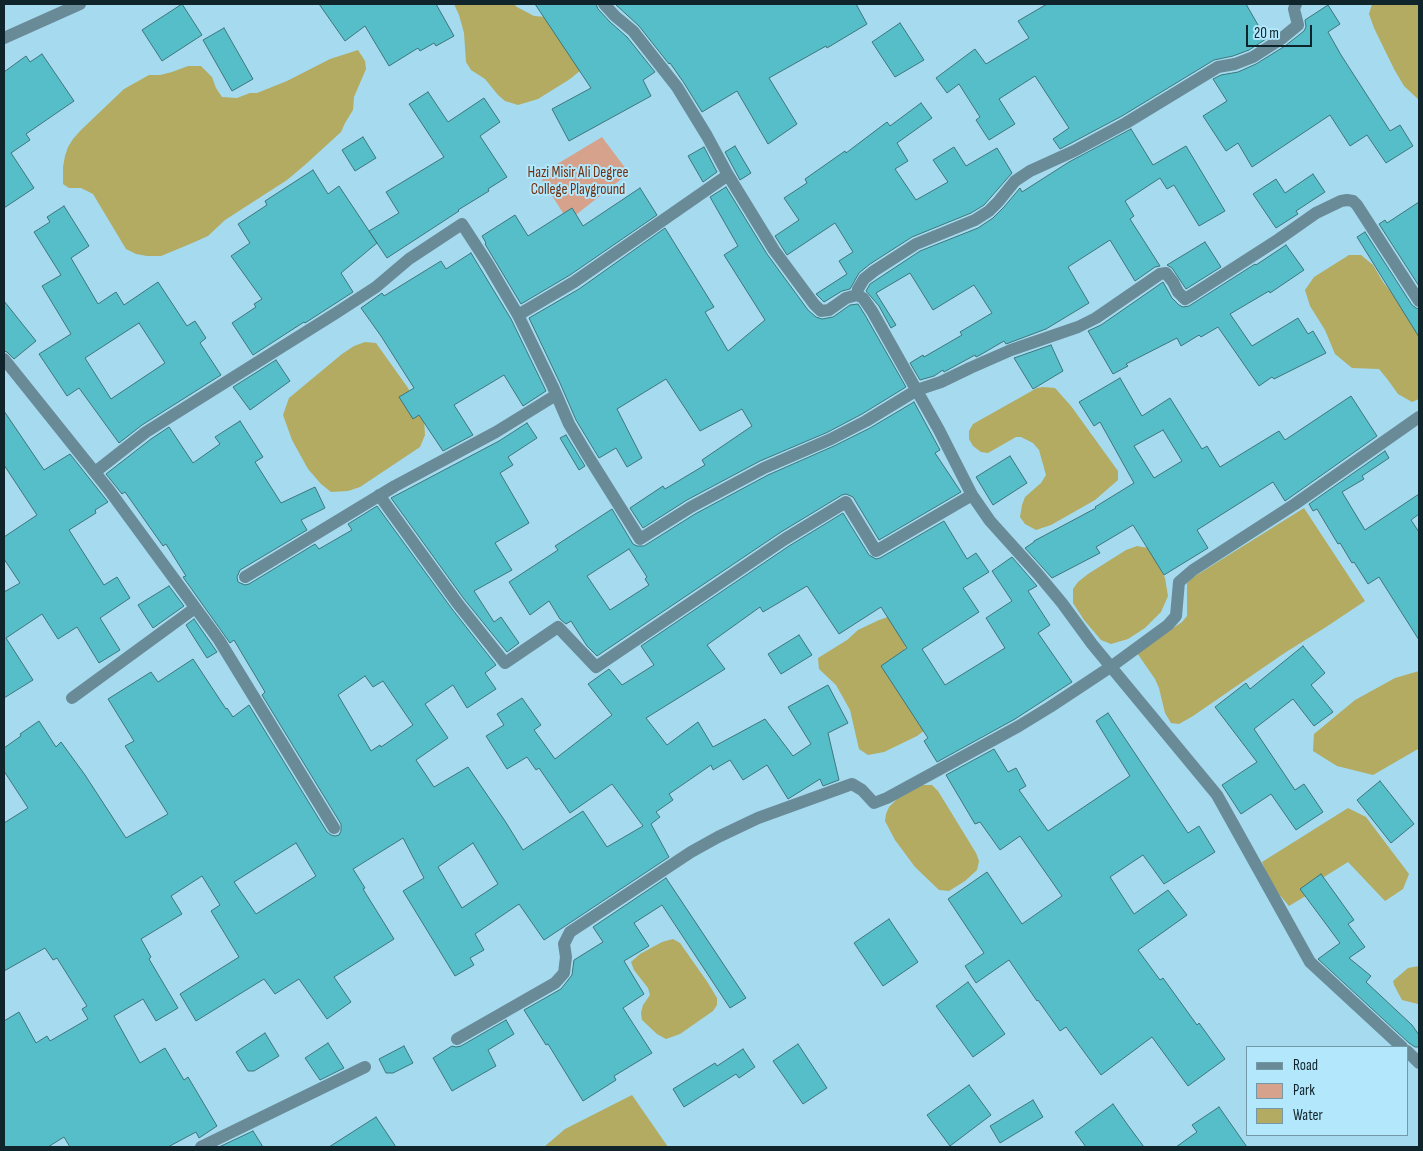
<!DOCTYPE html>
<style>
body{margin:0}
#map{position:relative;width:1423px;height:1151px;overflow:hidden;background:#a6daef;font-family:"Sofia Sans Condensed",sans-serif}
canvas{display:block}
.frame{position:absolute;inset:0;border:5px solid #0f242b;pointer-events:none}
.legend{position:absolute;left:1246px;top:1046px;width:162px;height:90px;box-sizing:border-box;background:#b3e7fc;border:1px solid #7199a8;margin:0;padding:6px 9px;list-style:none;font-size:15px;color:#0f242b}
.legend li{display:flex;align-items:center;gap:10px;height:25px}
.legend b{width:25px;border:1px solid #7199a8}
.scale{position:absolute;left:1246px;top:25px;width:66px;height:22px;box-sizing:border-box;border:2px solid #0f242b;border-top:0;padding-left:6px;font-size:15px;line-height:18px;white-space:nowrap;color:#0f242b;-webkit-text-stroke:4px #b3e7fc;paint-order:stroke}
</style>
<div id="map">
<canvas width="1423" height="1151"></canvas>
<div class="frame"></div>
<ul class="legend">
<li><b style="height:6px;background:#698b98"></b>Road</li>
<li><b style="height:14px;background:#d6a28c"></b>Park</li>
<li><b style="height:14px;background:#b2ab61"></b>Water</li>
</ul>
<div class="scale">20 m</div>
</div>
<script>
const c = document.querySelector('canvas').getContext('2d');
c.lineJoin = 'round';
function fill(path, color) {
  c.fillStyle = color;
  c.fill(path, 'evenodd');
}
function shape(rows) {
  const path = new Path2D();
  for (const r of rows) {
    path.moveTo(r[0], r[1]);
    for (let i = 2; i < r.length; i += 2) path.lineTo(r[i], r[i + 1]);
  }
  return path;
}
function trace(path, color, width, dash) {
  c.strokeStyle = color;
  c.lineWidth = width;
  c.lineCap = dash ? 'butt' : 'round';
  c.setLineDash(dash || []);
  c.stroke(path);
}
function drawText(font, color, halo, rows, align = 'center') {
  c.font = font + ' "Sofia Sans Condensed",sans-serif';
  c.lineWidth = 4;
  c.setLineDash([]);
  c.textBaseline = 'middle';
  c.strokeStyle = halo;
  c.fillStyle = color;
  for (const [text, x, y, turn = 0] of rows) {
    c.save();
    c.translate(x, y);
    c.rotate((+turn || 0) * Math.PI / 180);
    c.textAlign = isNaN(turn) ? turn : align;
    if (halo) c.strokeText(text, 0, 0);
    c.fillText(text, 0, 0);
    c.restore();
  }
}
const green = shape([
 [602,137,629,173,568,221,539,175]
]);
const water = shape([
 [454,4,514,4,517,7,534,16,547,17,581,70,570,79,538,99,518,105,505,101,498,95,485,79,471,70,466,62,464,33,459,15],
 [1372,4,1419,4,1419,100,1404,86,1394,69,1374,28,1369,14],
 [358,50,365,61,366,69,354,97,353,110,345,123,341,132,306,164,287,180,225,220,208,236,190,244,161,256,147,256,136,254,126,249,93,194,81,188,69,188,63,184,63,167,65,156,68,147,73,139,81,130,124,89,149,75,160,75,172,72,188,66,201,66,212,77,216,88,222,97,237,98,250,93,257,93,287,81,330,59],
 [1349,255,1361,255,1373,265,1383,282,1397,300,1413,309,1419,315,1419,399,1412,402,1398,394,1388,380,1379,369,1352,368,1335,354,1325,330,1310,306,1305,290,1314,277],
 [365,342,376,343,408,388,424,420,425,435,420,447,360,487,348,491,331,492,321,484,308,469,292,440,283,415,289,398,342,354,354,346],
 [1043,387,1055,388,1071,406,1118,471,1118,480,1095,500,1051,525,1036,530,1025,524,1020,517,1022,505,1025,497,1041,483,1046,475,1039,450,1033,443,1021,437,1016,437,988,453,981,452,973,446,969,439,969,431,973,424,1037,388],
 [1304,508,1365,601,1326,627,1283,654,1193,716,1179,724,1171,723,1165,713,1159,688,1155,679,1137,653,1182,622,1187,616,1187,583,1192,578],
 [1137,546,1148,548,1156,561,1165,578,1168,596,1161,612,1145,628,1128,639,1111,644,1101,640,1084,620,1073,603,1073,589,1078,582,1088,574,1126,550],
 [894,615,908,643,901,655,929,727,917,736,884,752,868,755,859,749,850,710,836,685,819,669,818,658,847,640,858,630,879,620],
 [1419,671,1419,748,1418,749,1373,775,1337,766,1313,751,1314,734,1355,700,1395,678],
 [922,785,932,785,938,791,976,853,979,861,977,870,965,881,949,891,939,890,915,867,895,840,885,821,886,814,889,807,897,799],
 [1348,808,1366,817,1409,874,1403,889,1385,901,1348,862,1324,877,1314,891,1289,906,1272,886,1262,862],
 [673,939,680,943,708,983,717,998,717,1005,713,1011,680,1034,666,1039,657,1034,642,1020,641,1013,643,1005,650,995,648,988,634,970,631,962,640,954,662,942],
 [1419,966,1419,1004,1418,1004,1402,1000,1394,985,1393,981,1408,968],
 [632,1095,668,1147,544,1147,565,1129]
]);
const building = shape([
 [182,4,202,35,162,61,142,30,182,4],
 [319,4,436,4,454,36,436,46,434,43,420,51,418,48,389,66,365,26,345,41,319,4],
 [535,4,596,4,598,9,610,22,627,37,655,72,643,80,651,96,569,141,552,109,591,88,535,4],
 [615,4,856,4,867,24,827,48,826,46,769,78,797,124,768,144,737,91,702,112,684,83,670,63,669,64,639,26,615,4],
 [1047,4,1246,4,1266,39,1249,50,1233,56,1214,60,1122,116,1060,149,1053,139,1069,128,1035,76,999,99,1015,124,989,140,976,120,980,117,959,84,947,93,936,78,975,49,986,64,1029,38,1018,21,1047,4],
 [1328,5,1340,24,1328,32,1341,55,1390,131,1400,125,1413,146,1386,163,1367,135,1350,146,1330,115,1252,167,1238,143,1226,151,1203,116,1227,101,1213,79,1221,75,1238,72,1256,64,1285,46,1304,31,1306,27,1305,20,1328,5],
 [900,23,924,60,895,77,872,42,900,23],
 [224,28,253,79,232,91,203,40,224,28],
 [42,54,74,101,26,134,30,140,11,153,34,188,4,208,4,72,26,56,30,62,42,54],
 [428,92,448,122,484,98,500,122,480,136,507,177,488,189,489,191,458,210,459,211,387,258,369,231,399,213,386,192,444,157,409,104,428,92],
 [921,103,932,118,897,143,908,161,895,169,916,200,948,182,933,160,954,147,966,166,997,148,1012,173,984,205,971,213,912,237,870,264,859,273,850,289,842,291,824,302,816,294,847,274,839,261,853,252,835,223,787,255,775,236,799,220,784,198,807,183,805,179,845,151,846,153,887,122,890,126,921,103],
 [1131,129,1153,165,1186,146,1225,211,1199,226,1174,185,1167,189,1160,178,1125,201,1134,216,1130,219,1160,266,1155,267,1135,281,1110,240,1068,267,1089,303,1046,329,1006,344,1004,341,980,355,976,357,975,355,944,372,943,370,934,376,920,380,910,363,923,355,924,357,962,335,960,332,992,313,974,285,933,310,910,273,876,293,896,325,891,328,879,306,866,291,870,284,920,251,978,228,993,218,1004,207,1020,188,1022,192,1069,162,1131,129],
 [363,137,376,158,355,171,342,150,363,137],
 [735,146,751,173,740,180,725,152,735,146],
 [704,147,717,172,703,182,688,156,704,147],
 [313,170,328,194,339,186,377,243,341,273,353,292,305,323,304,322,253,355,232,323,256,307,254,304,262,299,231,256,250,243,238,224,267,205,265,201,313,170],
 [1313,174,1325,192,1296,211,1298,214,1276,228,1253,194,1276,179,1285,193,1313,174],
 [726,187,767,254,808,310,816,317,822,319,833,317,850,305,858,304,865,315,906,387,862,414,828,432,760,461,687,500,643,528,630,508,663,486,665,489,705,465,702,460,752,426,742,409,700,431,666,379,617,409,642,458,627,467,616,448,599,458,576,420,560,383,529,318,579,289,665,228,714,307,705,312,728,351,765,320,724,255,738,246,710,197,726,187],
 [640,188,657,215,570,275,521,304,485,244,486,243,482,236,515,215,528,236,572,208,583,226,640,188],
 [1419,202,1419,286,1379,224,1385,220,1387,223,1419,202],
 [64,206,89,246,71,258,98,304,116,292,124,305,158,282,187,326,195,321,206,338,200,343,221,375,142,425,119,443,79,388,67,396,39,354,71,334,42,286,61,275,34,232,50,222,47,217,64,206],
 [139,323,165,363,111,399,85,358,139,323],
 [1365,232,1412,305,1416,308,1419,309,1419,337,1357,237,1365,232],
 [1205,242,1221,267,1186,289,1172,268,1167,265,1205,242],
 [1286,245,1304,270,1270,293,1269,291,1230,314,1252,346,1298,318,1308,334,1313,331,1326,353,1274,379,1272,377,1259,386,1218,327,1201,337,1199,335,1181,346,1177,338,1126,364,1128,366,1113,374,1088,331,1101,325,1163,282,1172,298,1179,305,1183,307,1189,306,1255,264,1256,265,1286,245],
 [471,253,511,319,546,391,523,406,504,375,454,405,473,435,443,451,419,415,413,419,399,397,414,388,381,336,361,308,382,293,384,296,441,261,446,269,471,253],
 [4,301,36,341,14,359,7,352,4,351,4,301],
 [1051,345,1063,371,1033,389,1014,358,1051,345],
 [276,360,290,381,250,410,233,387,276,360],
 [1120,378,1142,416,1170,398,1202,449,1207,446,1220,467,1279,431,1285,440,1351,396,1377,436,1285,501,1273,482,1197,530,1208,548,1164,575,1133,525,1096,547,1100,553,1052,578,1025,548,1034,542,1034,541,1096,508,1095,507,1134,483,1100,422,1094,426,1079,402,1120,378],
 [1163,430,1182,461,1154,478,1134,446,1163,430],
 [914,402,940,450,935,453,961,492,879,540,853,497,846,494,842,495,781,532,597,656,587,646,571,621,566,624,560,619,549,601,530,615,509,582,558,550,555,546,612,509,633,544,637,546,644,546,695,514,768,475,834,446,870,428,914,402],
 [629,549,647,577,645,579,649,585,610,610,587,576,629,549],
 [4,411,44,470,70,454,108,502,95,510,96,513,69,530,104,585,117,577,130,598,100,618,120,650,99,663,77,627,58,639,42,614,6,638,33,680,4,698,4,592,20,583,4,559,4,537,37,515,4,465,4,411],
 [240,421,263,457,255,462,281,503,315,487,325,508,301,520,307,530,240,570,237,577,238,582,245,585,249,584,315,544,319,549,352,530,348,524,377,506,452,609,496,665,485,673,496,689,467,708,453,685,425,704,448,738,416,760,434,787,468,767,505,821,523,850,583,811,607,847,643,826,612,784,570,813,539,768,536,770,527,757,507,769,486,736,504,725,497,714,522,698,541,725,534,730,555,759,612,715,588,684,609,669,622,685,654,665,641,646,789,546,843,513,869,555,876,559,880,558,944,521,967,559,976,553,989,572,963,588,979,612,922,649,945,685,1005,648,986,618,1012,601,992,571,1012,557,1037,586,1028,591,1050,625,1038,633,1072,682,1015,719,937,762,924,741,928,738,881,666,907,648,881,607,839,634,807,586,763,612,760,607,707,645,725,669,646,718,667,745,698,722,713,747,765,719,793,756,811,744,788,707,828,685,848,723,828,733,839,780,823,786,820,779,788,799,767,765,743,780,730,760,713,770,711,765,669,794,673,800,656,812,660,817,651,824,669,857,544,940,519,904,475,934,484,950,470,958,474,965,455,976,403,891,424,878,403,838,353,869,365,888,363,889,394,939,334,977,351,1002,327,1019,299,979,275,994,264,979,196,1021,180,994,239,957,211,911,220,905,202,876,171,896,182,914,141,939,151,957,149,959,178,1008,156,1021,143,999,114,1016,140,1063,165,1048,184,1080,188,1077,217,1126,199,1138,196,1132,168,1147,70,1147,64,1137,48,1147,4,1147,4,1021,19,1012,36,1043,47,1036,50,1041,88,1019,82,1009,87,1006,57,958,53,960,45,948,4,971,4,823,28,808,4,771,4,748,21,736,20,734,39,721,56,747,61,742,85,775,126,838,168,814,125,746,134,741,108,699,151,672,158,682,193,659,226,709,227,708,233,717,249,705,327,832,331,835,335,836,339,835,341,831,341,824,262,695,265,692,234,640,230,643,183,577,186,576,166,544,163,546,125,492,122,494,106,474,151,439,169,427,193,463,220,444,215,437,240,421],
 [365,676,373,687,383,681,413,725,381,747,380,745,371,751,338,695,365,676],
 [296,843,316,876,256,914,234,882,296,843],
 [473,843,498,884,462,908,438,867,473,843],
 [527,423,537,438,508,457,513,465,500,473,529,523,495,543,512,570,474,591,494,622,501,617,519,643,507,652,464,599,391,498,499,441,527,423],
 [566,435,585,466,579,470,560,438,566,435],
 [1385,451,1389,458,1362,476,1364,479,1342,492,1365,530,1419,494,1419,514,1411,520,1419,532,1419,640,1379,577,1368,584,1354,562,1352,563,1340,543,1338,544,1317,509,1313,511,1309,504,1385,451],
 [1010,456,1027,483,993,505,976,477,1010,456],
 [169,586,184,606,153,628,138,605,169,586],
 [194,619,217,652,207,658,186,625,194,619],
 [799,635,812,655,781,674,768,654,799,635],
 [1303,646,1325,673,1311,685,1333,712,1314,726,1293,699,1254,729,1295,790,1304,784,1323,812,1296,830,1271,794,1241,814,1222,785,1257,762,1215,707,1246,683,1250,689,1303,646],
 [1108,713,1188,833,1199,826,1215,852,1164,884,1143,855,1110,877,1134,914,1168,890,1187,915,1138,950,1160,980,1163,978,1197,1025,1199,1023,1225,1059,1188,1086,1152,1037,1101,1075,1066,1027,1060,1031,1038,1000,1037,1001,1009,960,976,983,965,966,984,953,948,899,987,872,1022,924,1062,896,1020,836,1000,850,980,822,975,824,946,775,994,749,1008,772,1016,768,1026,786,1019,790,1048,831,1130,776,1096,721,1108,713],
 [1380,781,1414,824,1391,843,1357,800,1380,781],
 [1321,874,1354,920,1348,924,1365,947,1349,958,1371,976,1366,982,1412,1025,1419,1035,1419,1047,1415,1047,1409,1043,1318,959,1340,943,1300,889,1321,874],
 [666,878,746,998,730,1008,662,905,634,923,649,946,624,961,644,994,623,1008,652,1053,614,1076,616,1080,583,1101,548,1044,546,1045,524,1010,561,989,572,975,574,960,603,942,593,927,666,878],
 [889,919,918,962,883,986,854,943,889,919],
 [968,982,1005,1034,973,1057,936,1006,968,982],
 [506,1020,514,1034,488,1050,496,1066,452,1091,433,1058,452,1046,456,1047,461,1046,506,1020],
 [265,1033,279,1056,254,1071,248,1071,236,1052,265,1033],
 [328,1043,344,1068,320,1080,305,1058,328,1043],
 [798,1044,827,1088,803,1104,773,1061,798,1044],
 [404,1046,413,1063,393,1073,386,1073,379,1059,404,1046],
 [743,1049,755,1067,739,1078,736,1074,684,1107,673,1089,715,1063,717,1066,743,1049],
 [969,1085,991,1115,950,1146,927,1115,969,1085],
 [1033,1100,1043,1117,1000,1143,990,1126,1033,1100],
 [1113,1104,1127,1124,1144,1147,1086,1147,1075,1132,1113,1104],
 [1219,1107,1247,1147,1176,1147,1197,1132,1192,1125,1219,1107],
 [376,1117,396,1147,329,1147,376,1117],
 [253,1131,263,1147,219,1147,253,1131]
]);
const street = shape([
 [604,4,615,16,633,31,677,87,707,136,728,175,774,250,814,304,821,311,829,310,846,298,857,295,863,298,872,311,939,430,972,495,990,521,1037,573,1062,603,1092,644,1217,795,1310,962,1402,1047],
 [4,38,80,4],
 [857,295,858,289,864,279,874,271,916,244,975,220,989,211,998,202,1015,181,1030,171,1074,151,1126,123,1218,67,1235,64,1253,57,1281,39,1298,25,1294,9,1296,4],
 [518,315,553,387,569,424,588,456,640,539,691,507,764,468,831,439,866,421,917,390,941,382,970,368,1011,350,1078,327,1096,318,1160,274,1166,273,1173,282,1178,292,1185,299,1195,293,1279,239,1316,213,1341,201,1347,200,1353,201,1357,205,1419,301],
 [4,359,109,490,219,640,334,828],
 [95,472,146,432,336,313,376,287,409,259,462,224,488,264,518,315,574,282,728,175],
 [379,495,458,604,505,663,558,627,596,667,785,539,846,502,876,551,972,495],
 [245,577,395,486,496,432,556,395],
 [72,698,195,608],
 [457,1039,555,983,564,973,566,957,564,944,570,932,691,852,718,837,758,818,852,784,862,790,874,803,887,798,1019,726,1050,707,1112,666,1168,625,1176,616,1179,582,1193,570,1295,504,1419,417],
 [1407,1051,1419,1063],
 [201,1147,365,1067]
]);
const parkNames = [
 ["Hazi Misir Ali Degree",578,173],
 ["College Playground",578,190]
];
fill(green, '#d6a28c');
fill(water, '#b2ab61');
fill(building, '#56bec8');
trace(building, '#3d767c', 1);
trace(street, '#698b98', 12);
drawText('15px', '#71300f', '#b3e7fc', parkNames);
</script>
